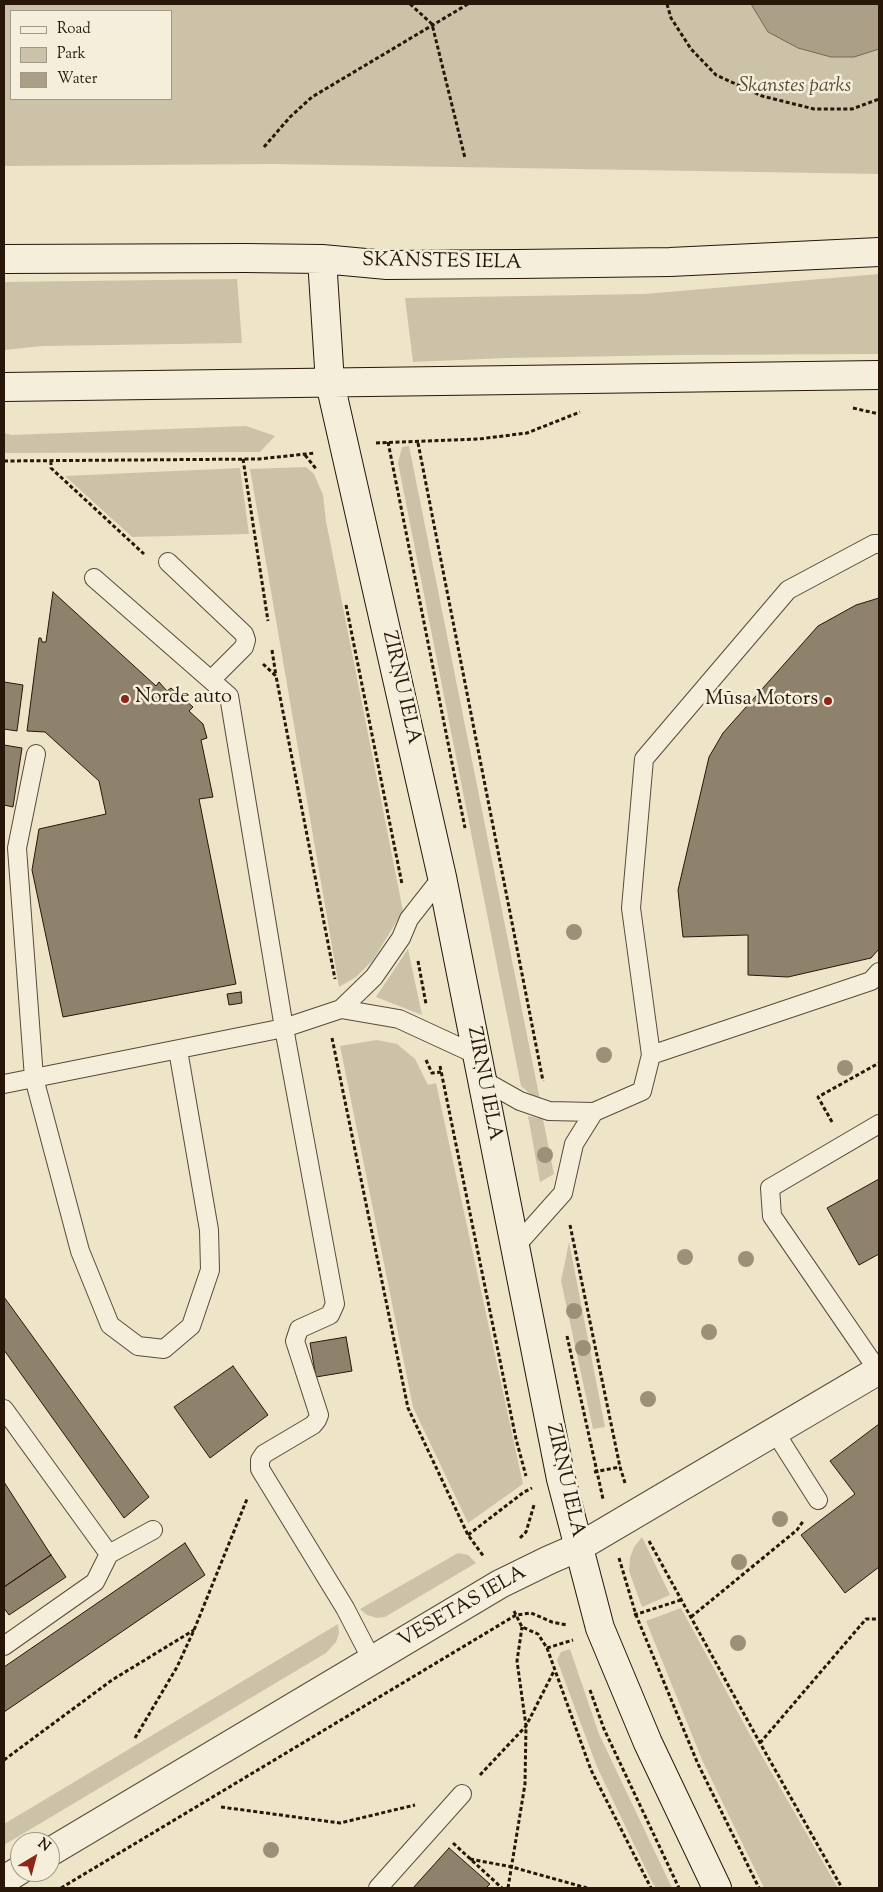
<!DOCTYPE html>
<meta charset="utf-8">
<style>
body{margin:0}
#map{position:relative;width:883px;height:1892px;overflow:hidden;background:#eee5c8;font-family:"Sorts Mill Goudy",serif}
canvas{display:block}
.frame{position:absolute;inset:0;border:5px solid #281609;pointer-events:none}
.legend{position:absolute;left:10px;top:10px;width:162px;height:90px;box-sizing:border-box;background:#f4eedb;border:1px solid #a29887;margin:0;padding:6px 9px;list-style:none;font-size:15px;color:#281609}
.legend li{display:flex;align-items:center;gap:10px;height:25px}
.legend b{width:25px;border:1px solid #a29887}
.north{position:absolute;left:10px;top:1832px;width:50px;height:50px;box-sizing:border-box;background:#f4eedb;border:1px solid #a29887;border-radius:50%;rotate:37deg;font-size:14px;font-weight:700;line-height:20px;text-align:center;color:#281609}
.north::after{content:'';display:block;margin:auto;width:18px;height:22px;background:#8f2418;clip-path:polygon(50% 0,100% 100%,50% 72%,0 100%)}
</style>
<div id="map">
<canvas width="883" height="1892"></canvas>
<div class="frame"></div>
<ul class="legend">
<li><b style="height:6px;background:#f4eedb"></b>Road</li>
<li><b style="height:14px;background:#ccc2a8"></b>Park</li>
<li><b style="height:14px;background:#ab9f87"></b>Water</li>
</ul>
<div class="north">N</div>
</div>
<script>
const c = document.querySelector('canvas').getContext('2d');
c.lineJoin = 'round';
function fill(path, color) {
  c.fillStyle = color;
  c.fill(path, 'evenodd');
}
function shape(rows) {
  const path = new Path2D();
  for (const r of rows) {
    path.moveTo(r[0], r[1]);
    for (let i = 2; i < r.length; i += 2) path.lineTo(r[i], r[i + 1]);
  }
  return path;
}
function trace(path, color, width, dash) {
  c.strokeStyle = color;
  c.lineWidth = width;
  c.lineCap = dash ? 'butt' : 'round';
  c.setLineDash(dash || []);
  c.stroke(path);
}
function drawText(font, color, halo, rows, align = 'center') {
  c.font = font + ' "Sorts Mill Goudy",serif';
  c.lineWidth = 5;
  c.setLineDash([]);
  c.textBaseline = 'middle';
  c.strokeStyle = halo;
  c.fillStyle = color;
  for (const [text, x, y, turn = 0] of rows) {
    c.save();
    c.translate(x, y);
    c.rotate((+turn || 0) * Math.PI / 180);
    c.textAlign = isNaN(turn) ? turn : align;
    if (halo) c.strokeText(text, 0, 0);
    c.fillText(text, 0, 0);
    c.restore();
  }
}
const green = shape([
 [4,4,879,4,879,174,273,164,4,166],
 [11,11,171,11,171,99,11,99],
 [879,274,879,354,681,355,506,358,413,362,405,298,644,294],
 [237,279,242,343,43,346,4,350,4,282],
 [246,426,275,436,260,452,4,453,4,433,12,435],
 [409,446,540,1100,530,1094,521,1086,398,463,402,447],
 [306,467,314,474,323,495,326,521,403,911,373,960,356,977,339,987,250,469],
 [240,468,249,534,132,537,65,476],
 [408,949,422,1015,376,997],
 [377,1040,397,1044,415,1059,428,1085,436,1083,523,1484,468,1523,413,1407,340,1046],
 [528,1116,543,1119,554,1174,540,1182],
 [569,1242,605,1427,593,1429,561,1281],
 [642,1537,670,1595,642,1607,629,1571,630,1558,634,1547],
 [458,1553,468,1555,476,1563,385,1617,377,1618,367,1615,360,1609],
 [681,1608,755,1744,838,1888,764,1888,703,1762,646,1621],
 [338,1624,339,1633,336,1642,326,1653,4,1845,4,1824],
 [570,1649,599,1734,672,1888,656,1888,652,1882,597,1767,557,1660,561,1652]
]);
const water = shape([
 [751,4,879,4,879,49,854,57,831,57,798,48,768,32,751,4]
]);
const building = shape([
 [53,592,156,686,159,682,167,691,171,688,193,707,189,711,203,724,207,738,201,740,213,797,199,799,236,984,63,1017,32,870,39,829,106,814,99,781,45,732,27,731,39,638,41,638,42,642,46,642,53,592],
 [879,598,879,949,871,958,788,977,748,975,748,935,683,937,678,890,709,757,723,733,818,626,856,605,879,598],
 [4,682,23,685,17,731,4,729,4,682],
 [4,745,22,748,13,807,4,805,4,745],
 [241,992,242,1003,229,1005,227,994,241,992],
 [879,1179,879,1254,859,1265,827,1208,879,1179],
 [4,1297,149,1497,124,1518,4,1350,4,1297],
 [346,1337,352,1371,316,1377,310,1343,346,1337],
 [233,1366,268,1415,210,1458,174,1407,233,1366],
 [879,1424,879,1567,845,1593,801,1535,855,1494,830,1461,879,1424],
 [4,1482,51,1555,4,1587,4,1482],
 [185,1543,205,1575,4,1712,4,1667,185,1543],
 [51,1555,66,1577,9,1615,4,1608,4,1587,51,1555],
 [449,1848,490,1884,486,1888,413,1888,449,1848]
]);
const path = shape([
 [410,4,432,24,465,158],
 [667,4,671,18,691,49,716,75,762,96,814,109,852,109,879,99],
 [264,147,290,117,312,97,468,4],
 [853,408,879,414],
 [388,442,465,828],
 [376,443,479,439,527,433,580,412],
 [418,443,543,1081],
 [305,455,317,470],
 [243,459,268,621],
 [4,461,259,459,315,453],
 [51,461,51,468,144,554],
 [346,605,402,884],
 [272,650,276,676],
 [263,664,276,676,335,979],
 [418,961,426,1004],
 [332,1038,408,1408,468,1535,484,1557],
 [426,1060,432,1073,441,1072],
 [440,1066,516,1439,526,1476],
 [832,1122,818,1097,879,1063],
 [570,1225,620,1467,625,1483],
 [567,1336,603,1499],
 [594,1472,620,1467],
 [468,1535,524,1492,532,1488],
 [520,1538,526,1532,534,1505],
 [649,1541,760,1743,842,1888],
 [619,1558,636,1615,698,1764,759,1888],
 [514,1611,522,1627,538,1634,547,1648,573,1640],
 [634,1615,681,1600],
 [691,1617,797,1530,804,1520],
 [547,1648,591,1770,651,1888],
 [590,1690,604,1729,679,1888],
 [135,1738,177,1667,194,1630,247,1499],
 [760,1743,866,1619,879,1619],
 [4,1760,112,1680,194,1630],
 [480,1775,526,1726,554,1671],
 [221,1807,340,1823,415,1805],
 [453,1843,502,1888],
 [470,1859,512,1867,587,1888],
 [61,1888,516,1615,531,1613,552,1622,567,1625],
 [508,1888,525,1784,526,1726,517,1661,522,1627]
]);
const service = shape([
 [168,562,244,634,246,640,244,647,211,680],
 [94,578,229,696,284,1028,335,1304,330,1315,299,1329,295,1341,319,1415,317,1420,313,1425,264,1454,260,1460,260,1469,345,1608,372,1660],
 [36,754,17,848,34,1078,80,1251,110,1325,138,1346,164,1349,191,1326,210,1270,209,1230,178,1050],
 [341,1009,399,1019,477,1055],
 [651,1055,871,981,879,972],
 [481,1079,520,1101,549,1111,594,1112,642,1091,651,1055,631,908,644,759,788,590,874,544,879,544],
 [4,1084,284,1028,341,1009,374,977,401,938,409,919,442,877],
 [879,1124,770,1188,772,1216,879,1372],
 [514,1248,563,1193,574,1144,594,1112],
 [4,1409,109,1554,95,1582,4,1646],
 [775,1432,818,1500],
 [109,1554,153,1530],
 [378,1888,462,1794]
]);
const minor = shape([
 [50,1852,500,1584,549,1560,579,1547,879,1370],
 [4,1880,20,1870]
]);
const secondary = shape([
 [4,259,245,258,322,259,387,265,518,264,670,262,879,252],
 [322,259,330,383,442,877,561,1479,600,1628,648,1743,717,1888],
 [4,387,879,375]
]);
const trees = [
 [574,932],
 [604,1055],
 [845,1068],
 [545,1155],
 [685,1257],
 [746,1259],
 [574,1311],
 [709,1332],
 [583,1348],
 [648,1399],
 [780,1519],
 [739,1562],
 [738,1643],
 [271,1850]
];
const markers = [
 [125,699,5,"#8f2418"],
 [828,701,5,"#8f2418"]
];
const parkNames = [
 ["Skanstes parks",795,88]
];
const streetNames = [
 ["SKANSTES IELA",442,263,1],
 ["ZIRŅU IELA",400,688,77],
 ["ZIRŅU IELA",483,1084,79],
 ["ZIRŅU IELA",564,1481,77],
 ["VESETAS IELA",463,1608,-30]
];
const poiNames = [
 ["Norde auto",135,699],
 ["Mūsa Motors",818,701,"right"]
];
fill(green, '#ccc2a8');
fill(water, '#ab9f87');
trace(water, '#776855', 1);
fill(building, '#8f826c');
trace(building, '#281609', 1);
trace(service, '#5a4a39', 20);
trace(minor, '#5a4a39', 30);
trace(secondary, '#281609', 30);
trace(path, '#281609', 3, [4, 2.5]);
trace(service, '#f4eedb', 18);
trace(minor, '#f4eedb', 28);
trace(secondary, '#f4eedb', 28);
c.fillStyle = '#9c9079';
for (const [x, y] of trees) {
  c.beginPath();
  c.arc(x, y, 8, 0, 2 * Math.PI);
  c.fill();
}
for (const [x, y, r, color] of markers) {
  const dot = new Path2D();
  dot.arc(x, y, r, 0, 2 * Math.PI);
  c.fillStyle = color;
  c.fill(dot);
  trace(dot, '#f4eedb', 2);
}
drawText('italic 20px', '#594a39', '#f4eedb', parkNames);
drawText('20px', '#281609', '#f4eedb', streetNames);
drawText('20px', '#281609', '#f4eedb', poiNames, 'left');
</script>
